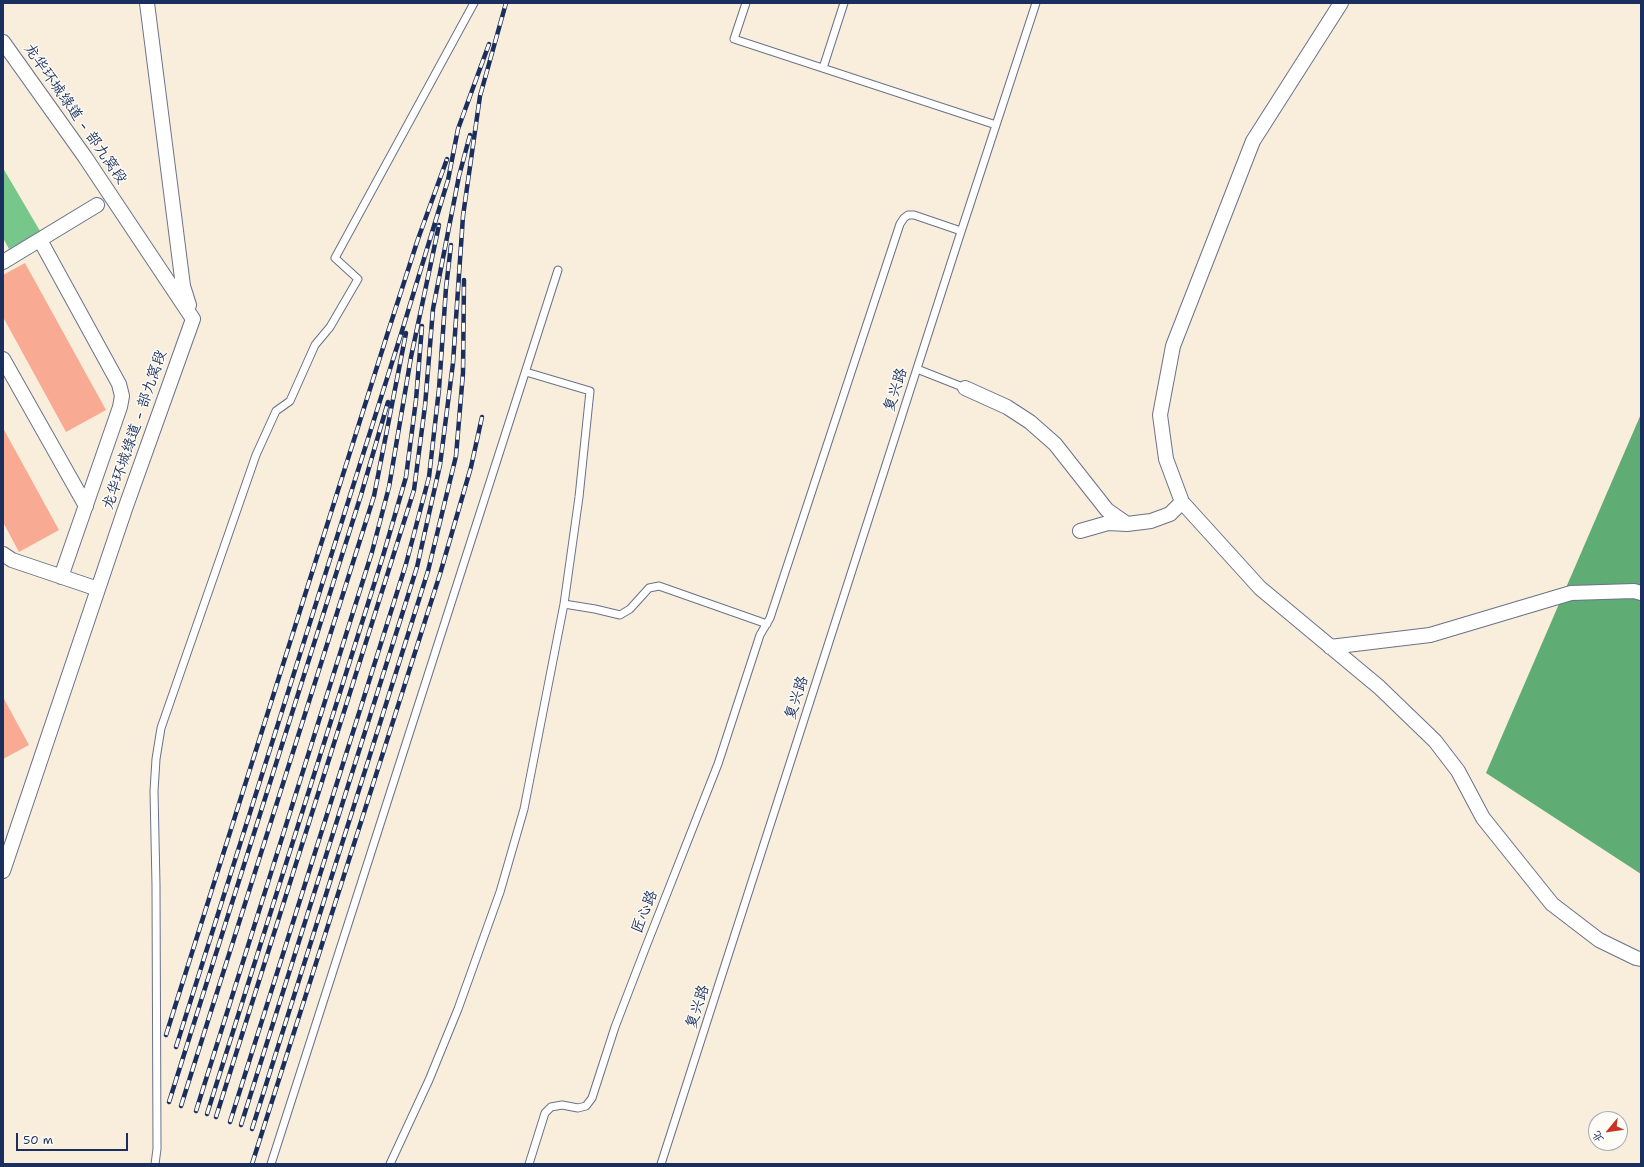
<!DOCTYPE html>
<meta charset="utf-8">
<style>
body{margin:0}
#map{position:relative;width:1644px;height:1167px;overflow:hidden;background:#f9eddc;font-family:"Shantell Sans","LXGW WenKai TC",sans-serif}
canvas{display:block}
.frame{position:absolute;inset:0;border:4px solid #1b2f5e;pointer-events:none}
.north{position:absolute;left:1588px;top:1111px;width:40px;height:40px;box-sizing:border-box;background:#fdfcf7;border:1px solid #a3aaba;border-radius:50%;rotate:241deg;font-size:11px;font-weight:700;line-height:16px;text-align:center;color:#1b2f5e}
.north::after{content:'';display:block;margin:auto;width:14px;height:18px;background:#c8321e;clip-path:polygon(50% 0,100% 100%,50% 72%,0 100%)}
.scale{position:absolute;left:16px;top:1133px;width:112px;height:18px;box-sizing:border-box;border:2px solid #1b2f5e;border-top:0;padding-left:5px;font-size:12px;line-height:14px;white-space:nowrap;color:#1b2f5e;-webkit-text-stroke:3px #fdfcf7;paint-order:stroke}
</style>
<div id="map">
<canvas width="1644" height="1167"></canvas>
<div class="frame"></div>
<div class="north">北</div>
<div class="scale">50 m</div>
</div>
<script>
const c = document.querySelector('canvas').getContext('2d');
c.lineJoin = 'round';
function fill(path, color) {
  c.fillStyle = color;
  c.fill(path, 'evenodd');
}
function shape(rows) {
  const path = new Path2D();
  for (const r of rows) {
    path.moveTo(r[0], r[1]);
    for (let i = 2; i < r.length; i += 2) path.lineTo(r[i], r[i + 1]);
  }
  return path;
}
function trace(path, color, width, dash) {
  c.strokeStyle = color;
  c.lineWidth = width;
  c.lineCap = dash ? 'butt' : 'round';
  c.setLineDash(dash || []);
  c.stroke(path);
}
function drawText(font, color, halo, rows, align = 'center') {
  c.font = font + ' "Shantell Sans","LXGW WenKai TC",sans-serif';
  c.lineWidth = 3;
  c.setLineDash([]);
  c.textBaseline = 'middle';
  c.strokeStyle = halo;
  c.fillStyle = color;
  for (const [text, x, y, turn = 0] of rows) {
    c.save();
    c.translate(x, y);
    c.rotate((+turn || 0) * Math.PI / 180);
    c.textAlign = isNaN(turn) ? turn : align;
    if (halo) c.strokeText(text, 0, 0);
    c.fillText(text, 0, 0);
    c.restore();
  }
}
const green = shape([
 [3,168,40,231,9,249,3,238]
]);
const forest = shape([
 [1641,414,1641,874,1486,773]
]);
const building = shape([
 [25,263,106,410,66,432,3,317,3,275],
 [3,428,59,530,19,552,3,522],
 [3,697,29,745,3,759]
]);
const service = shape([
 [746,3,734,39,996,125],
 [823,68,844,3],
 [917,369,965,388],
 [564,604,595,609,620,615,630,609,649,588,659,586,767,624],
 [155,1164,157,1149,156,885,154,791,156,759,161,728,256,455,276,411,290,401,315,345,330,327,358,279,335,258,474,3],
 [271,1164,558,270],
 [390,1164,429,1080,458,1009,500,892,524,809,564,604,579,497,590,391,526,372],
 [529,1164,545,1113,551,1107,562,1105,578,1108,586,1106,592,1098,615,1027,645,949,718,764,760,635,770,618,900,224,904,218,908,215,914,215,961,231],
 [661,1164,958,241,1036,3]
]);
const minor = shape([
 [147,3,183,286,189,305],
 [1341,3,1253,141,1173,346,1160,415,1166,459,1182,502,1260,588,1379,687,1435,741,1458,771,1483,818,1552,904,1599,940,1636,958,1641,959],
 [3,42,85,157,193,319],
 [40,240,119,384,122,396,120,407,61,577],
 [3,262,97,205],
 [3,359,86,506],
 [965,388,1007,407,1030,422,1055,444,1107,510,1127,524,1151,521,1170,514,1182,502],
 [1080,531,1108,523,1127,524],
 [3,554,12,560,98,589],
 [1330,647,1430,635,1571,593,1634,591,1641,593],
 [3,871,125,509,193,319]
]);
const rail = shape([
 [166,1035,388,332,418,239,447,159],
 [176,1047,402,331,448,180,458,129,489,44],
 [169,1102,361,495,388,402],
 [181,1106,374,496,406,333],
 [196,1111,372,552,389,487,411,357,439,225],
 [207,1114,383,556,406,477,416,400,422,326],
 [216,1117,414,490,425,406,433,309,459,176,470,135],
 [230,1122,406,564,429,477,439,389,446,288,451,245],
 [241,1125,417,567,440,465,453,363,463,216,480,96,506,3],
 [252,1129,428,571,456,456,463,373,464,280],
 [252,1164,440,574,471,467,482,417]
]);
const streetNames = [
 ["龙华环城绿道 - 部九窝段",75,114,55],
 ["复兴路",896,390,-72],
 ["龙华环城绿道 - 部九窝段",135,430,-71],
 ["复兴路",797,698,-72],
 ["匠心路",645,912,-68],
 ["复兴路",698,1007,-72]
];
fill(green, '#76c789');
fill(forest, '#60ac75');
fill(building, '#f8ab92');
trace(service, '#69728a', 9);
trace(minor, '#69728a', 16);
trace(service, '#fff', 7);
trace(minor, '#fff', 14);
trace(rail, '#1b2f5e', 4.5);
trace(rail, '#fdfcf7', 3, [9]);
drawText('15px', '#1b2f5e', '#fdfcf7', streetNames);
</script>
